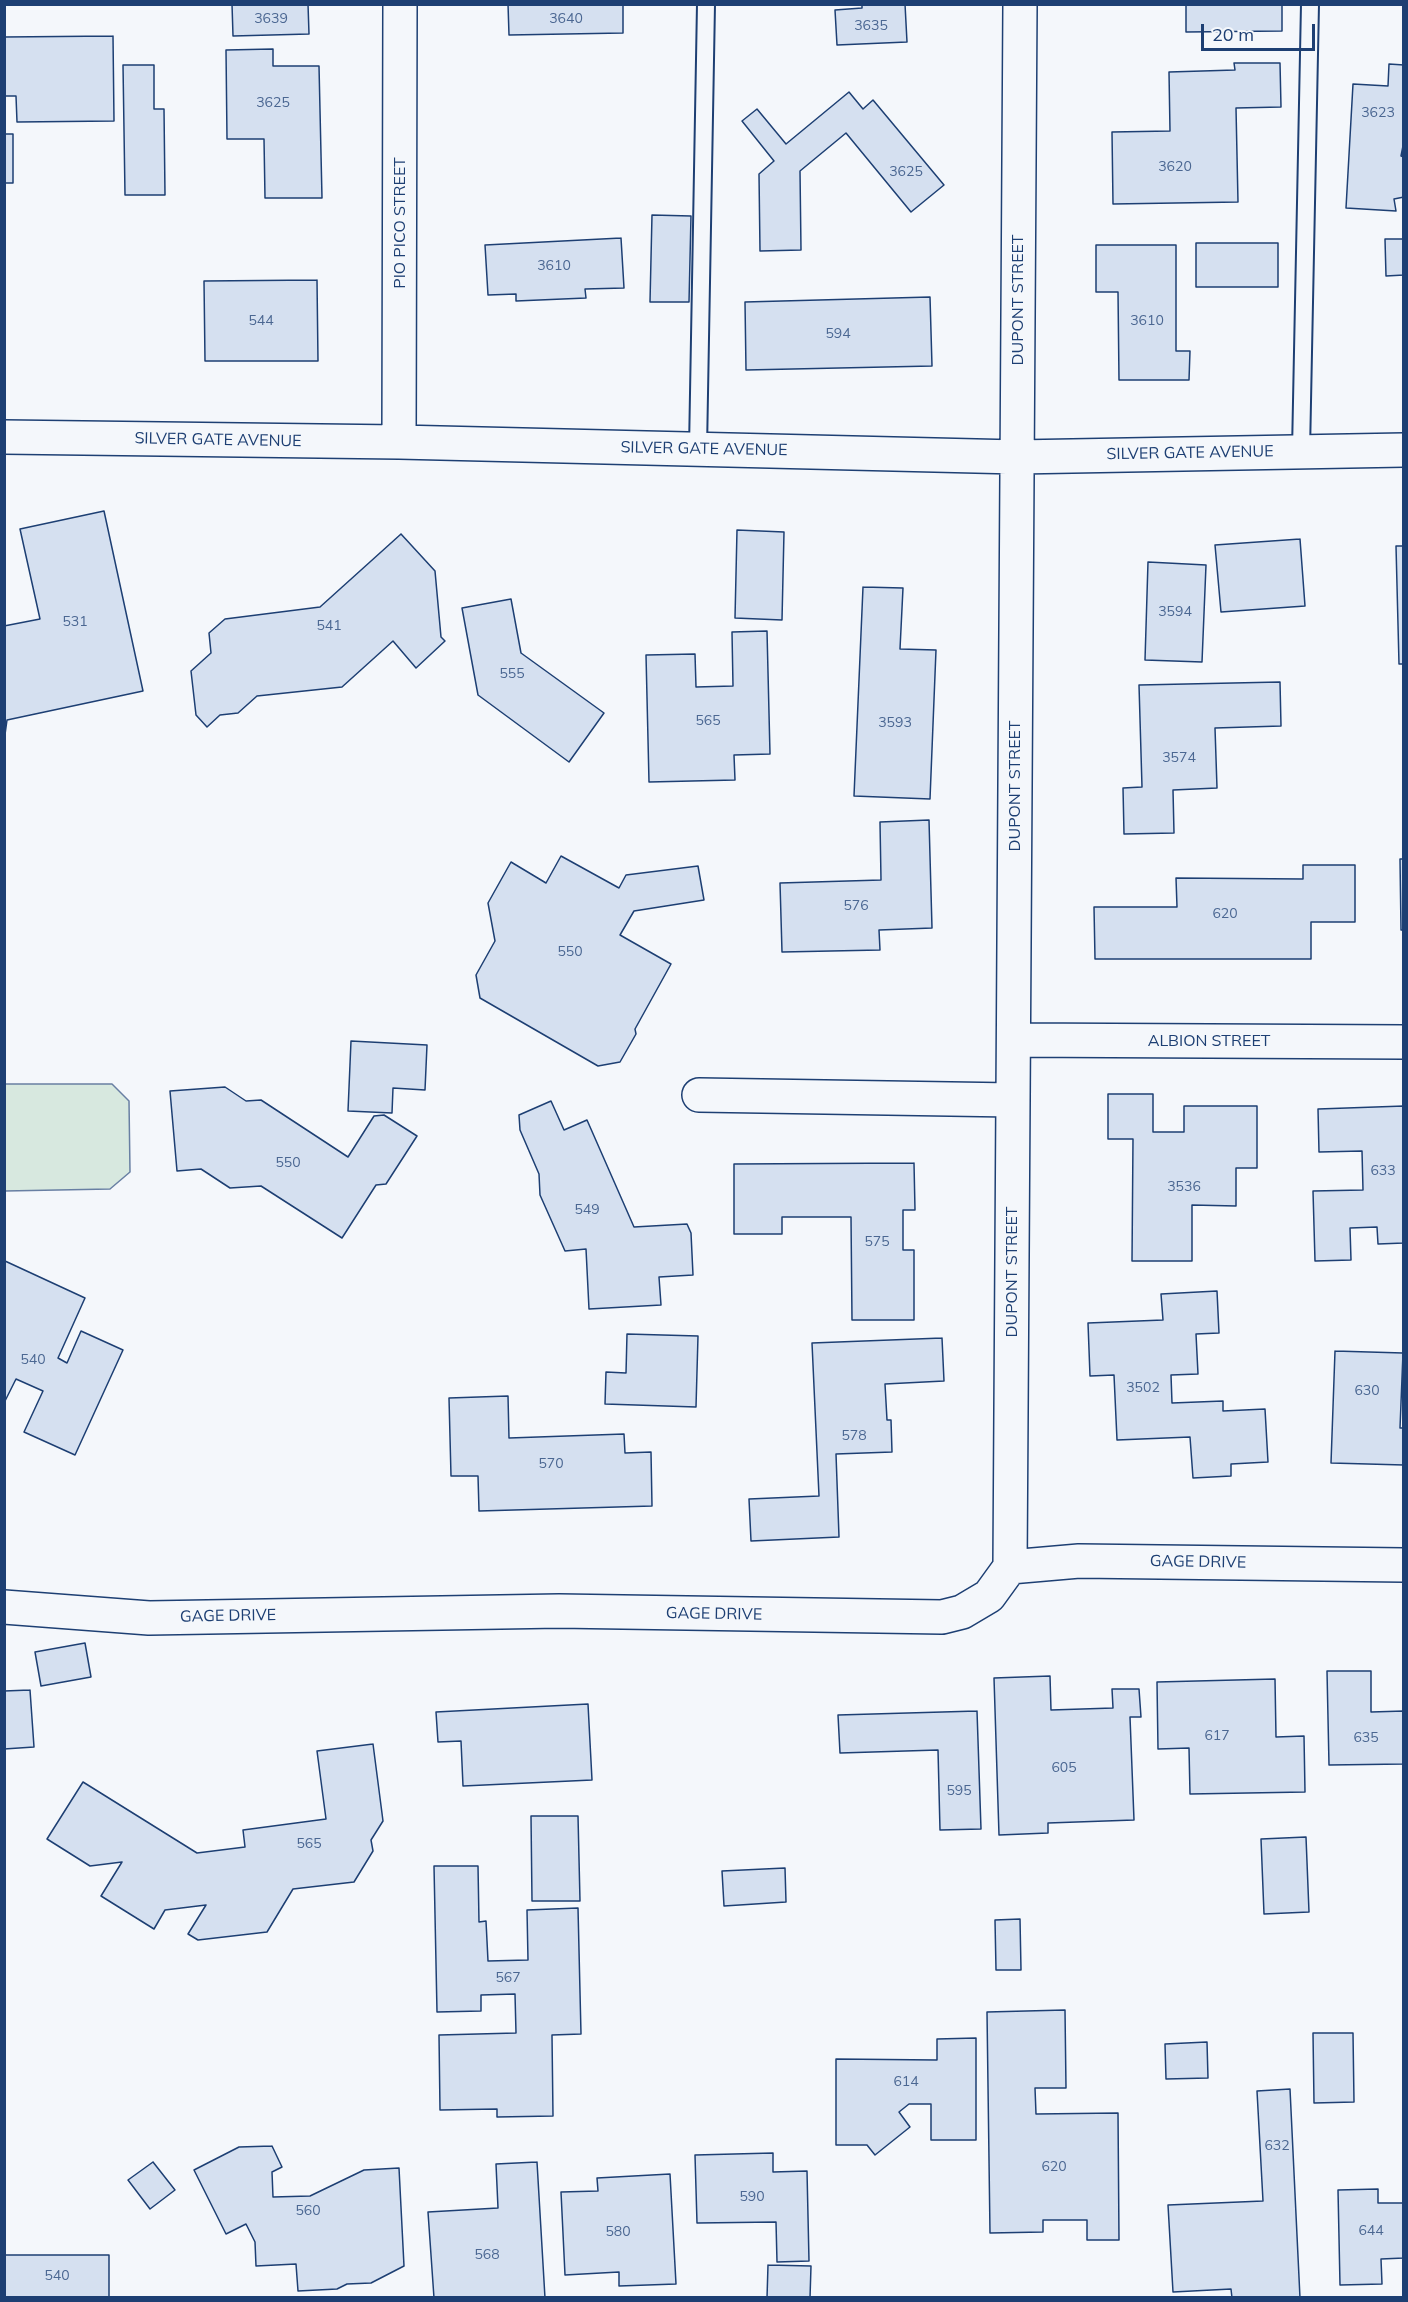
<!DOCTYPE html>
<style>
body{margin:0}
#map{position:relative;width:1408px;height:2302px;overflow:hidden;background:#f4f7fb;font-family:Mulish,sans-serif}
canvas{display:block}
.frame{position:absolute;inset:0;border:6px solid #1d3f73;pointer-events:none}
.scale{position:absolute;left:1201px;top:24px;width:114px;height:27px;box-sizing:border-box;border:3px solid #1d3f73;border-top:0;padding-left:8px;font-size:18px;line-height:21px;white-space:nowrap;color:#1d3f73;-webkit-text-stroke:4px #f4f7fb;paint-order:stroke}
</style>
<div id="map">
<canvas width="1408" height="2302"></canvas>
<div class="frame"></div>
<div class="scale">20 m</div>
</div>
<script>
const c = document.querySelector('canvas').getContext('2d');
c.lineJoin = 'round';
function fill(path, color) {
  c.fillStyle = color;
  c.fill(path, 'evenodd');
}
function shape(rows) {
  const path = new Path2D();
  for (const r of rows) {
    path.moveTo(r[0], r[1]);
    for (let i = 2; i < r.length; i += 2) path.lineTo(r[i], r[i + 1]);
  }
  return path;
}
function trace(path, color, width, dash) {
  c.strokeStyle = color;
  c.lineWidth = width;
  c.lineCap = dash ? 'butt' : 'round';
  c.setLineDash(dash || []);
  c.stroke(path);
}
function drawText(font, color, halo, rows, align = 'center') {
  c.font = font + ' Mulish,sans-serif';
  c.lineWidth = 4.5;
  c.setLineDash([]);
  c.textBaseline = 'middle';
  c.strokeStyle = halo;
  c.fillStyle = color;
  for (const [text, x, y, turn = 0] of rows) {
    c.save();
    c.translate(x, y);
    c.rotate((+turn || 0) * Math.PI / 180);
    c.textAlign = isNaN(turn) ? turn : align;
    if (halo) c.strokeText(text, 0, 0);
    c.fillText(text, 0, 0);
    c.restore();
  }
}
const green = shape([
 [5,1084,112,1084,129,1101,130,1172,110,1189,5,1191,5,1084]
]);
const building = shape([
 [232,4,308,4,309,34,233,36,232,4],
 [508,4,623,4,623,33,509,35,508,4],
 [862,4,905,4,907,42,837,45,835,10,862,8,862,4],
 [1186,4,1282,4,1282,31,1186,32,1186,4],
 [113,36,114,121,17,122,16,96,4,96,4,37,113,36],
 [273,49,273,66,319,66,322,198,265,198,264,139,227,139,226,50,273,49],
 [1234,63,1280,63,1281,107,1236,108,1238,202,1113,204,1112,132,1170,131,1169,72,1235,70,1234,63],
 [1389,64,1404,65,1404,141,1401,156,1404,157,1404,197,1394,199,1396,211,1346,208,1353,84,1388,86,1389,64],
 [123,65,154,65,154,109,164,109,165,195,125,195,123,65],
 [849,92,863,109,873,100,944,185,911,212,846,133,800,171,801,250,760,251,759,174,774,161,742,121,757,109,786,144,849,92],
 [4,134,13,134,13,183,4,183,4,134],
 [652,215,691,216,689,302,650,302,652,215],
 [621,238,624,288,585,289,586,298,516,301,516,294,488,295,485,245,621,238],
 [1385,239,1404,239,1404,275,1386,276,1385,239],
 [1196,243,1278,243,1278,287,1196,287,1196,243],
 [1096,245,1176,245,1176,351,1190,351,1189,380,1119,380,1118,292,1096,292,1096,245],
 [317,280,318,361,205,361,204,281,317,280],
 [930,297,932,366,746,370,745,302,930,297],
 [104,511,143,691,7,720,4,742,4,626,40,619,20,529,104,511],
 [737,530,784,532,782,620,735,618,737,530],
 [401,534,435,571,441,637,445,641,416,668,393,641,342,687,257,696,238,713,220,715,207,727,196,715,191,671,211,653,209,633,225,619,320,607,401,534],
 [1300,539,1305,606,1221,612,1215,545,1300,539],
 [1396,546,1404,546,1404,664,1399,664,1396,546],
 [1148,562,1206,565,1202,662,1145,660,1148,562],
 [863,587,903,588,900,649,936,650,930,799,854,796,863,587],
 [511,599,521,653,604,713,569,762,478,695,462,608,511,599],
 [767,631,770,754,734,755,735,780,649,782,646,655,695,654,696,687,733,686,732,632,767,631],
 [1280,682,1281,726,1215,728,1217,788,1173,790,1174,833,1124,834,1123,788,1142,787,1139,685,1280,682],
 [929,820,932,928,879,930,880,950,782,952,780,883,881,880,880,822,929,820],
 [561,856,619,888,626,875,698,866,704,900,634,911,620,935,671,964,635,1029,636,1034,620,1062,598,1066,480,998,476,975,495,941,488,903,511,862,546,883,561,856],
 [1400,859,1404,859,1404,930,1401,930,1400,859],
 [1303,865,1355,865,1355,922,1311,922,1311,959,1095,959,1094,907,1177,907,1176,878,1303,879,1303,865],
 [351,1041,427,1045,425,1090,393,1088,392,1113,348,1111,351,1041],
 [225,1087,246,1101,261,1100,348,1157,374,1116,384,1115,417,1136,386,1184,376,1185,342,1238,261,1186,230,1188,201,1169,177,1171,170,1091,225,1087],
 [1108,1094,1153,1094,1153,1132,1184,1132,1184,1106,1257,1106,1257,1168,1236,1168,1236,1206,1192,1205,1192,1261,1132,1261,1133,1139,1108,1139,1108,1094],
 [551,1101,564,1130,587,1120,634,1227,687,1224,691,1233,693,1275,659,1277,661,1305,589,1309,586,1249,565,1251,540,1195,539,1174,520,1130,519,1115,551,1101],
 [1404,1106,1404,1243,1378,1244,1377,1227,1350,1228,1351,1260,1315,1261,1313,1191,1363,1190,1362,1151,1319,1152,1318,1109,1404,1106],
 [914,1163,915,1210,903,1210,903,1250,914,1250,914,1320,852,1320,851,1217,782,1217,782,1234,734,1234,734,1164,914,1163],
 [5,1261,85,1298,58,1358,67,1363,81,1331,123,1350,75,1455,24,1432,43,1391,16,1379,4,1403,5,1261],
 [1217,1291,1219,1333,1196,1334,1198,1374,1171,1375,1172,1403,1223,1401,1223,1411,1265,1409,1268,1462,1231,1464,1231,1476,1193,1478,1190,1437,1117,1440,1114,1375,1090,1376,1088,1323,1163,1320,1161,1294,1217,1291],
 [627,1334,698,1336,696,1407,605,1404,606,1372,626,1373,627,1334],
 [942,1338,944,1381,885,1384,887,1420,891,1420,892,1452,836,1454,839,1537,751,1541,749,1499,819,1496,812,1343,942,1338],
 [1335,1351,1403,1353,1400,1428,1404,1428,1404,1465,1331,1463,1335,1351],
 [508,1396,509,1438,624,1434,625,1453,651,1452,652,1506,479,1511,478,1476,451,1476,449,1398,508,1396],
 [85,1643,91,1677,41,1686,35,1652,85,1643],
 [1327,1671,1371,1671,1371,1712,1404,1711,1404,1764,1329,1765,1327,1671],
 [1050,1676,1051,1710,1113,1708,1112,1689,1139,1689,1141,1717,1130,1717,1134,1820,1048,1823,1048,1833,999,1835,994,1678,1050,1676],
 [1275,1679,1276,1737,1304,1736,1305,1792,1190,1794,1189,1748,1158,1749,1157,1682,1275,1679],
 [30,1690,34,1747,4,1749,4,1691,30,1690],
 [588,1704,592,1780,463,1786,461,1741,438,1742,436,1712,588,1704],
 [977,1711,981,1829,940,1830,938,1750,840,1753,838,1715,977,1711],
 [373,1744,383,1821,371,1840,373,1851,354,1882,293,1889,267,1932,198,1940,188,1934,206,1905,165,1910,154,1929,101,1896,122,1862,90,1866,47,1839,83,1782,197,1853,245,1847,243,1830,326,1819,317,1751,373,1744],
 [531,1816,578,1816,580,1901,532,1901,531,1816],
 [1306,1837,1309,1912,1264,1914,1261,1839,1306,1837],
 [434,1866,478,1866,479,1922,486,1921,488,1961,528,1960,527,1910,578,1908,581,2034,552,2035,553,2116,497,2117,497,2109,440,2110,439,2035,516,2033,515,1994,481,1995,481,2011,437,2012,434,1866],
 [785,1868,786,1902,724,1906,722,1871,785,1868],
 [1020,1919,1021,1970,996,1970,995,1920,1020,1919],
 [1065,2010,1066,2088,1035,2088,1036,2114,1118,2113,1119,2240,1087,2240,1087,2220,1043,2220,1043,2232,990,2233,987,2012,1065,2010],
 [1313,2033,1353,2033,1354,2102,1314,2103,1313,2033],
 [976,2038,976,2140,931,2140,931,2104,909,2104,899,2112,910,2127,875,2155,867,2145,836,2145,836,2059,937,2060,937,2039,976,2038],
 [1207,2042,1208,2078,1166,2079,1165,2044,1207,2042],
 [1290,2089,1300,2298,1232,2298,1231,2289,1173,2292,1168,2205,1263,2201,1257,2091,1290,2089],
 [272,2146,282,2167,272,2172,273,2197,310,2196,364,2170,399,2168,404,2266,371,2283,347,2284,337,2289,298,2291,296,2264,256,2266,255,2242,246,2224,226,2234,194,2170,239,2147,272,2146],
 [773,2153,773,2172,807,2171,809,2261,777,2262,776,2222,697,2223,695,2155,773,2153],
 [153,2162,175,2190,150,2209,128,2180,153,2162],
 [537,2162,545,2298,434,2298,428,2212,498,2208,496,2164,537,2162],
 [670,2174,676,2284,619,2286,619,2272,565,2275,561,2192,598,2191,597,2178,670,2174],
 [1378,2189,1378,2203,1404,2203,1404,2258,1381,2259,1382,2284,1340,2285,1338,2190,1378,2189],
 [4,2255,109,2255,109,2298,4,2298,4,2255],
 [768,2265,811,2266,810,2298,767,2298,768,2265]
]);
const service = shape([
 [698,449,706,4],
 [1301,451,1310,4]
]);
const minor = shape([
 [4,437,399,442,1017,457,1404,450],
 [399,442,400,4],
 [1014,1040,1404,1042],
 [699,1095,1013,1100],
 [1010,1567,1020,4],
 [4,1607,149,1618,559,1611,942,1617,962,1612,989,1596,1010,1567,1079,1561,1404,1565]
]);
const numberNames = [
 ["3639",271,19],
 ["3640",566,19],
 ["3635",871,26],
 ["3625",273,103],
 ["3623",1378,113],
 ["3620",1175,167],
 ["3625",906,172],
 ["3610",554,266],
 ["544",261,321],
 ["3610",1147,321],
 ["594",838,334],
 ["3594",1175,612],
 ["531",75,622],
 ["541",329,626],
 ["555",512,674],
 ["565",708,721],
 ["3593",895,723],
 ["3574",1179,758],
 ["576",856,906],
 ["620",1225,914],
 ["550",570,952],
 ["550",288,1163],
 ["633",1383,1171],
 ["3536",1184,1187],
 ["549",587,1210],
 ["575",877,1242],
 ["540",33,1360],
 ["3502",1143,1388],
 ["630",1367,1391],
 ["578",854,1436],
 ["570",551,1464],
 ["617",1217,1736],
 ["635",1366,1738],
 ["605",1064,1768],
 ["595",959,1791],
 ["565",309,1844],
 ["567",508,1978],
 ["614",906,2082],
 ["632",1277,2146],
 ["620",1054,2167],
 ["590",752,2197],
 ["560",308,2211],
 ["644",1371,2231],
 ["580",618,2232],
 ["568",487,2255],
 ["540",57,2276]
];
const streetNames = [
 ["PIO PICO STREET",400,223,-90],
 ["DUPONT STREET",1018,300,-90],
 ["SILVER GATE AVENUE",218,440,1],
 ["SILVER GATE AVENUE",704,449,1],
 ["SILVER GATE AVENUE",1190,453,-1],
 ["DUPONT STREET",1015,786,-90],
 ["ALBION STREET",1209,1041],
 ["DUPONT STREET",1012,1272,-90],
 ["GAGE DRIVE",1198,1562,1],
 ["GAGE DRIVE",714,1614,1],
 ["GAGE DRIVE",228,1616,-1]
];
fill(green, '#d7e8df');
trace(green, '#687fa3', 1.5);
fill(building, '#d5e0f0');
trace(building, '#1d3f73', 1.5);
trace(service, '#1d3f73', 20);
trace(minor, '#1d3f73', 36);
trace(service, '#f4f7fb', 16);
trace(minor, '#f4f7fb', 33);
drawText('14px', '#4b6792', null, numberNames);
drawText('16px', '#1d3f73', '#f4f7fb', streetNames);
</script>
